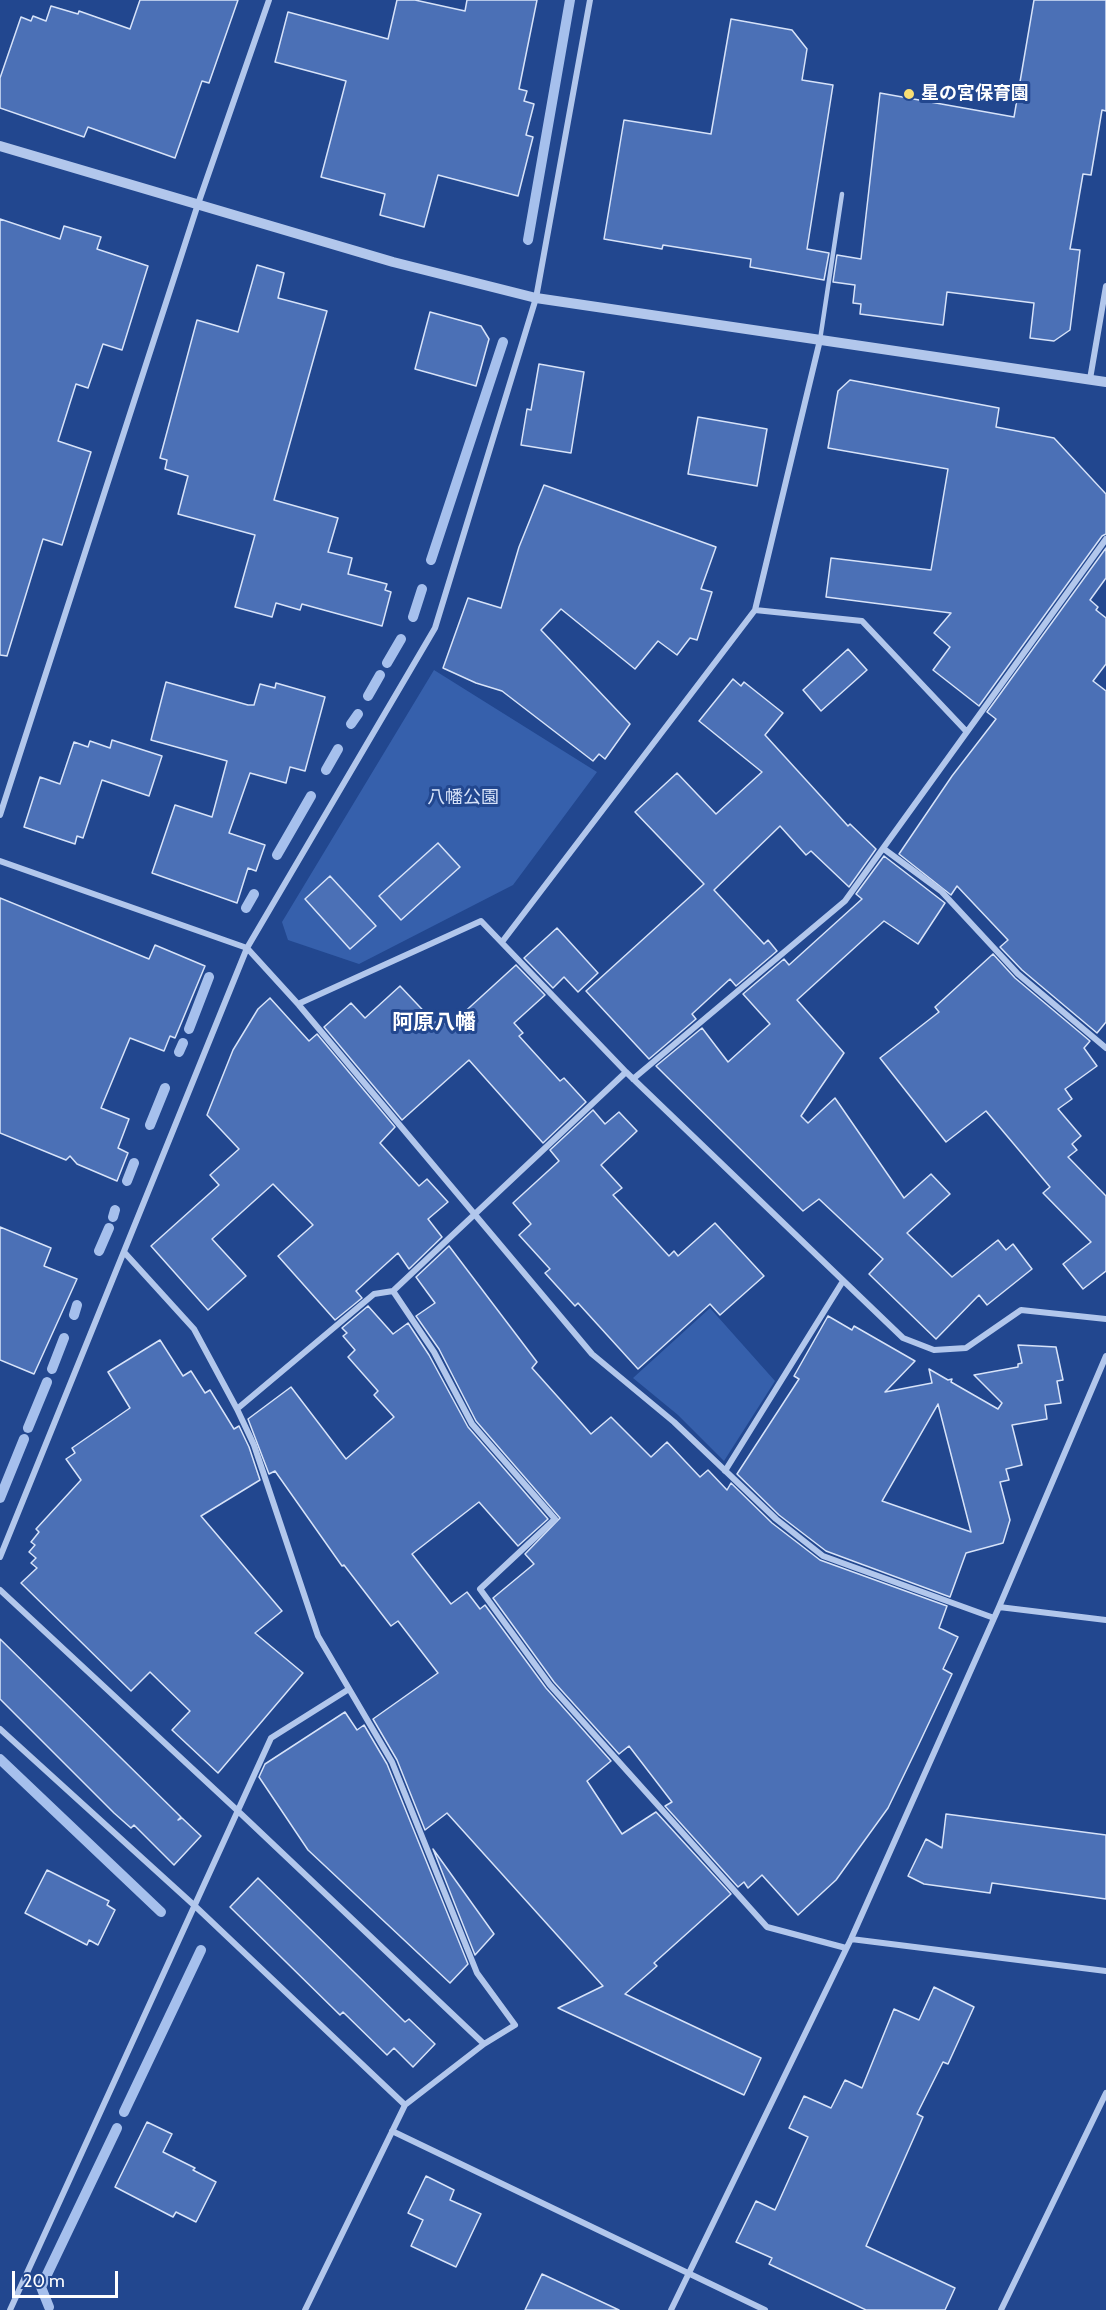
<!DOCTYPE html>
<meta charset="utf-8">
<style>
body{margin:0}
#map{position:relative;width:1106px;height:2310px;overflow:hidden;background:#22478f;font-family:Cabin,sans-serif}
canvas{display:block}
.scale{position:absolute;left:12px;top:2271px;width:106px;height:27px;box-sizing:border-box;border:3px solid #fff;border-top:0;padding-left:8px;font-size:18px;line-height:21px;white-space:nowrap;color:#fff;-webkit-text-stroke:4px #22478f;paint-order:stroke}
</style>
<div id="map">
<canvas width="1106" height="2310"></canvas>
<div class="scale">20 m</div>
</div>
<script>
const c = document.querySelector('canvas').getContext('2d');
c.lineJoin = 'round';
function fill(path, color) {
  c.fillStyle = color;
  c.fill(path, 'evenodd');
}
function shape(rows) {
  const path = new Path2D();
  for (const r of rows) {
    path.moveTo(r[0], r[1]);
    for (let i = 2; i < r.length; i += 2) path.lineTo(r[i], r[i + 1]);
  }
  return path;
}
function trace(path, color, width, dash) {
  c.strokeStyle = color;
  c.lineWidth = width;
  c.lineCap = dash ? 'butt' : 'round';
  c.setLineDash(dash || []);
  c.stroke(path);
}
function drawText(font, color, halo, rows, align = 'center') {
  c.font = font + ' Cabin,"Noto Sans JP",sans-serif';
  c.lineWidth = 6;
  c.setLineDash([]);
  c.textBaseline = 'middle';
  c.strokeStyle = halo;
  c.fillStyle = color;
  for (const [text, x, y, turn = 0] of rows) {
    c.save();
    c.translate(x, y);
    c.rotate((+turn || 0) * Math.PI / 180);
    c.textAlign = isNaN(turn) ? turn : align;
    if (halo) c.strokeText(text, 0, 0);
    c.fillText(text, 0, 0);
    c.restore();
  }
}
const green = shape([
 [434,670,597,772,513,885,359,964,288,940,282,922],
 [710,1308,775,1381,724,1461,678,1415,633,1378]
]);
const stream = shape([
 [528,240,570,0],
 [431,560,503,342],
 [413,617,422,589],
 [387,663,401,639],
 [368,696,380,675],
 [351,724,358,714],
 [326,770,338,749],
 [277,855,311,796],
 [246,908,254,894],
 [189,1029,209,977],
 [179,1052,183,1043],
 [150,1125,165,1088],
 [127,1181,134,1163],
 [113,1217,115,1210],
 [99,1251,109,1228],
 [74,1315,77,1305],
 [52,1369,64,1338],
 [28,1428,47,1382],
 [0,1498,24,1439],
 [0,1759,161,1912],
 [124,2112,201,1950],
 [49,2307,41,2287,117,2128]
]);
const building = shape([
 [140,0,238,0,209,83,202,81,175,158,88,127,84,137,0,108,0,78,21,17,31,21,33,16,46,21,51,6,78,14,79,11,130,29,140,0],
 [397,0,415,0,465,11,467,0,537,0,519,89,527,91,524,101,534,104,526,135,533,137,518,196,438,175,424,227,380,215,385,194,321,177,346,81,275,62,288,12,388,39,397,0],
 [1034,0,1106,0,1106,111,1102,110,1091,175,1083,174,1070,249,1080,250,1070,330,1054,341,1030,338,1034,303,947,292,943,325,860,314,861,304,853,303,855,285,833,282,837,255,861,259,880,93,1014,117,1034,0],
 [731,19,792,30,807,49,802,80,833,85,807,249,829,253,824,280,750,267,751,259,663,245,662,249,604,239,624,120,711,134,731,19],
 [0,219,60,239,64,226,101,237,97,249,148,266,122,350,103,344,88,388,76,384,58,441,91,452,62,545,43,539,7,656,0,655,0,219],
 [257,265,284,273,278,298,327,311,274,500,338,518,328,552,352,558,348,574,387,584,385,590,391,592,382,626,302,604,300,610,276,603,272,617,235,607,255,535,178,514,188,476,165,469,167,460,160,458,197,320,238,332,257,265],
 [430,312,481,326,489,339,476,386,415,369,430,312],
 [539,364,584,372,571,453,521,445,527,409,531,410,539,364],
 [850,380,999,408,996,427,1054,438,1106,494,1106,534,1102,536,979,706,933,670,950,647,934,633,951,613,826,597,831,558,931,570,948,469,828,448,838,391,850,380],
 [698,417,767,429,757,486,688,474,698,417],
 [544,485,716,547,701,589,712,592,697,640,690,638,677,655,658,641,635,669,561,609,541,630,630,724,605,759,599,754,593,761,502,691,476,683,443,668,468,598,501,608,519,547,544,485],
 [1106,548,1106,578,1090,600,1098,607,1096,610,1106,618,1106,664,1093,681,1106,691,1106,1022,1097,1033,1022,970,1000,947,1008,940,957,886,951,895,899,854,952,776,996,719,987,712,1106,548],
 [848,649,867,670,821,711,803,690,848,649],
 [733,679,741,686,744,682,783,713,765,735,848,826,850,824,876,849,849,887,811,851,806,855,780,826,714,890,764,944,768,940,777,951,736,986,730,979,692,1014,696,1019,649,1059,586,991,704,884,635,812,677,773,716,814,762,772,699,721,733,679],
 [166,682,248,705,254,705,260,684,275,688,276,683,325,697,305,771,290,767,286,783,250,773,229,833,265,845,256,871,248,868,237,903,152,873,175,805,212,817,227,761,151,740,166,682],
 [112,740,162,756,149,796,102,780,83,838,77,836,75,844,24,827,40,777,60,784,74,742,88,747,90,741,110,748,112,740],
 [438,843,460,867,401,920,379,896,438,843],
 [884,856,945,903,918,944,884,921,797,1000,844,1053,801,1116,808,1123,835,1098,904,1198,931,1174,950,1194,907,1233,952,1277,998,1240,1006,1250,1013,1244,1032,1269,987,1305,979,1295,936,1339,869,1274,883,1259,819,1199,803,1211,656,1066,702,1028,728,1062,770,1024,743,994,784,959,789,965,862,899,856,894,884,856],
 [330,876,376,926,350,949,305,899,330,876],
 [0,898,149,959,155,945,205,966,175,1038,170,1036,164,1051,130,1038,101,1108,129,1119,118,1148,128,1153,117,1181,77,1164,70,1156,66,1160,0,1133,0,898],
 [557,928,598,973,578,992,564,977,553,988,524,958,557,928],
 [993,954,1015,978,1090,1041,1084,1048,1097,1066,1065,1089,1072,1099,1058,1109,1081,1136,1072,1144,1077,1150,1068,1157,1106,1196,1106,1271,1083,1289,1063,1264,1091,1242,1043,1193,1050,1187,986,1111,946,1142,880,1058,939,1012,935,1007,993,954],
 [516,965,545,995,514,1023,523,1033,519,1036,560,1081,564,1078,586,1102,543,1143,469,1060,402,1120,324,1027,351,1003,365,1018,400,986,435,1023,440,1018,448,1027,516,965],
 [270,998,309,1041,317,1034,395,1127,380,1143,419,1186,427,1179,448,1202,428,1219,442,1237,409,1269,398,1253,356,1291,362,1298,335,1320,278,1256,313,1225,273,1184,212,1239,246,1276,208,1310,151,1246,219,1185,210,1175,239,1149,207,1115,233,1050,258,1009,270,998],
 [593,1110,605,1124,619,1112,637,1131,601,1165,622,1188,613,1195,669,1256,674,1251,678,1256,715,1223,764,1276,720,1315,710,1304,638,1369,578,1303,575,1306,545,1273,550,1269,519,1235,531,1224,513,1203,559,1161,550,1150,593,1110],
 [0,1227,51,1248,44,1266,77,1279,34,1374,0,1360,0,1227],
 [449,1246,537,1362,532,1368,591,1434,611,1417,651,1457,667,1442,700,1477,708,1470,727,1490,731,1483,772,1523,820,1560,947,1606,939,1628,958,1637,943,1669,952,1674,918,1746,888,1808,836,1880,798,1915,762,1875,748,1888,744,1882,738,1887,665,1806,672,1802,629,1746,619,1754,554,1682,493,1598,534,1564,525,1554,560,1518,476,1421,439,1349,416,1316,435,1303,416,1277,449,1246],
 [368,1306,393,1334,408,1323,429,1355,468,1427,548,1519,518,1546,479,1502,412,1554,451,1604,467,1592,480,1609,485,1605,546,1688,611,1761,587,1781,622,1834,656,1812,731,1894,654,1963,657,1966,625,1994,761,2058,744,2095,558,2008,603,1986,447,1813,425,1830,397,1760,373,1719,438,1673,398,1621,391,1626,344,1565,342,1566,275,1471,269,1474,248,1419,291,1387,346,1459,394,1417,374,1395,378,1391,348,1357,355,1350,343,1336,347,1333,342,1328,368,1306],
 [828,1316,852,1330,854,1326,915,1361,885,1392,932,1383,929,1369,948,1380,952,1379,951,1382,998,1409,1002,1403,974,1375,1018,1367,1018,1364,1022,1363,1018,1345,1056,1347,1063,1380,1057,1381,1061,1403,1045,1405,1047,1419,1012,1425,1022,1465,1006,1469,1009,1480,1000,1482,1010,1520,1003,1543,966,1553,950,1597,826,1551,779,1515,737,1474,799,1379,794,1376,828,1316],
 [938,1404,971,1532,882,1501,938,1404],
 [160,1340,183,1376,191,1371,205,1393,210,1390,234,1429,239,1426,249,1447,260,1480,201,1516,282,1611,255,1633,303,1673,218,1773,172,1730,190,1711,150,1672,131,1691,21,1583,37,1568,31,1563,36,1558,29,1552,35,1545,31,1542,39,1532,36,1529,81,1480,66,1459,75,1453,72,1448,130,1408,108,1372,160,1340],
 [0,1639,181,1817,178,1820,182,1818,201,1836,174,1865,134,1825,131,1828,114,1813,0,1699,0,1639],
 [345,1712,357,1730,364,1725,387,1764,468,1964,450,1983,308,1850,259,1777,265,1764,345,1712],
 [946,1814,1106,1835,1106,1899,992,1883,990,1893,924,1884,908,1876,926,1839,942,1848,946,1814],
 [433,1849,494,1934,475,1955,433,1849],
 [47,1870,109,1901,107,1905,115,1910,98,1945,89,1940,87,1945,25,1913,47,1870],
 [258,1878,405,2022,409,2019,435,2044,413,2067,394,2048,387,2055,343,2012,340,2015,230,1907,258,1878],
 [934,1987,974,2007,948,2064,943,2062,917,2114,923,2117,866,2246,955,2288,945,2310,866,2310,769,2264,772,2258,736,2242,756,2201,775,2210,808,2137,789,2128,804,2096,831,2108,845,2080,862,2088,894,2009,919,2020,934,1987],
 [147,2122,172,2134,163,2152,195,2168,193,2170,216,2182,196,2222,176,2212,173,2217,115,2187,147,2122],
 [426,2176,454,2190,450,2200,481,2214,456,2267,411,2246,423,2220,408,2213,426,2176],
 [542,2274,619,2310,525,2310,542,2274]
]);
const service = shape([
 [820,340,842,194]
]);
const minor = shape([
 [1090,379,1106,286],
 [755,610,862,621,966,731],
 [0,815,198,204,269,0],
 [884,849,941,891,1018,974,1106,1048],
 [0,861,247,948,298,1004,592,1354,674,1422,776,1519,823,1556,994,1618],
 [502,942,755,610,820,340],
 [298,1004,481,921,626,1072,903,1338,934,1350,966,1348,1021,1310,1106,1319],
 [633,1079,845,901,1106,539],
 [124,1252,194,1329,237,1409,254,1445,318,1636,392,1762,477,1973,515,2025,484,2044,405,2105,305,2310],
 [393,1291,434,1352,472,1424,555,1519,480,1589,550,1685,767,1927,846,1948],
 [237,1409,374,1294,393,1291,626,1072],
 [725,1471,843,1281],
 [0,1557,247,948,435,628,536,298,590,0],
 [0,1590,239,1812,484,2044],
 [999,1607,1106,1620],
 [0,1729,196,1907,405,2105],
 [851,1939,1106,1971],
 [392,2131,765,2310],
 [10,2310,271,1738,349,1689],
 [671,2310,851,1939,999,1607,1106,1356],
 [1001,2310,1106,2093]
]);
const tertiary = shape([
 [0,146,393,262,536,298,1106,382]
]);
const markers = [
 [909,94,6,"#f8de74"]
];
const poiNames = [
 ["星の宮保育園",921,94]
];
const parkNames = [
 ["八幡公園",463,798]
];
const quarterNames = [
 ["阿原八幡",434,1023]
];
fill(green, '#3660ac');
trace(stream, '#a6c0ed', 10);
fill(building, '#4b70b6');
trace(building, '#d7e3f9', 1.5);
trace(service, '#b2c7ec', 4.5);
trace(minor, '#b2c7ec', 6);
trace(tertiary, '#b2c7ec', 10);
for (const [x, y, r, color] of markers) {
  const dot = new Path2D();
  dot.arc(x, y, r, 0, 2 * Math.PI);
  c.fillStyle = color;
  c.fill(dot);
  trace(dot, '#22478f', 2);
}
drawText('bold 18px', '#fff', '#22478f', poiNames, 'left');
drawText('18px', '#d7e3f9', '#22478f', parkNames);
drawText('bold 21px', '#fff', '#22478f', quarterNames);
</script>
